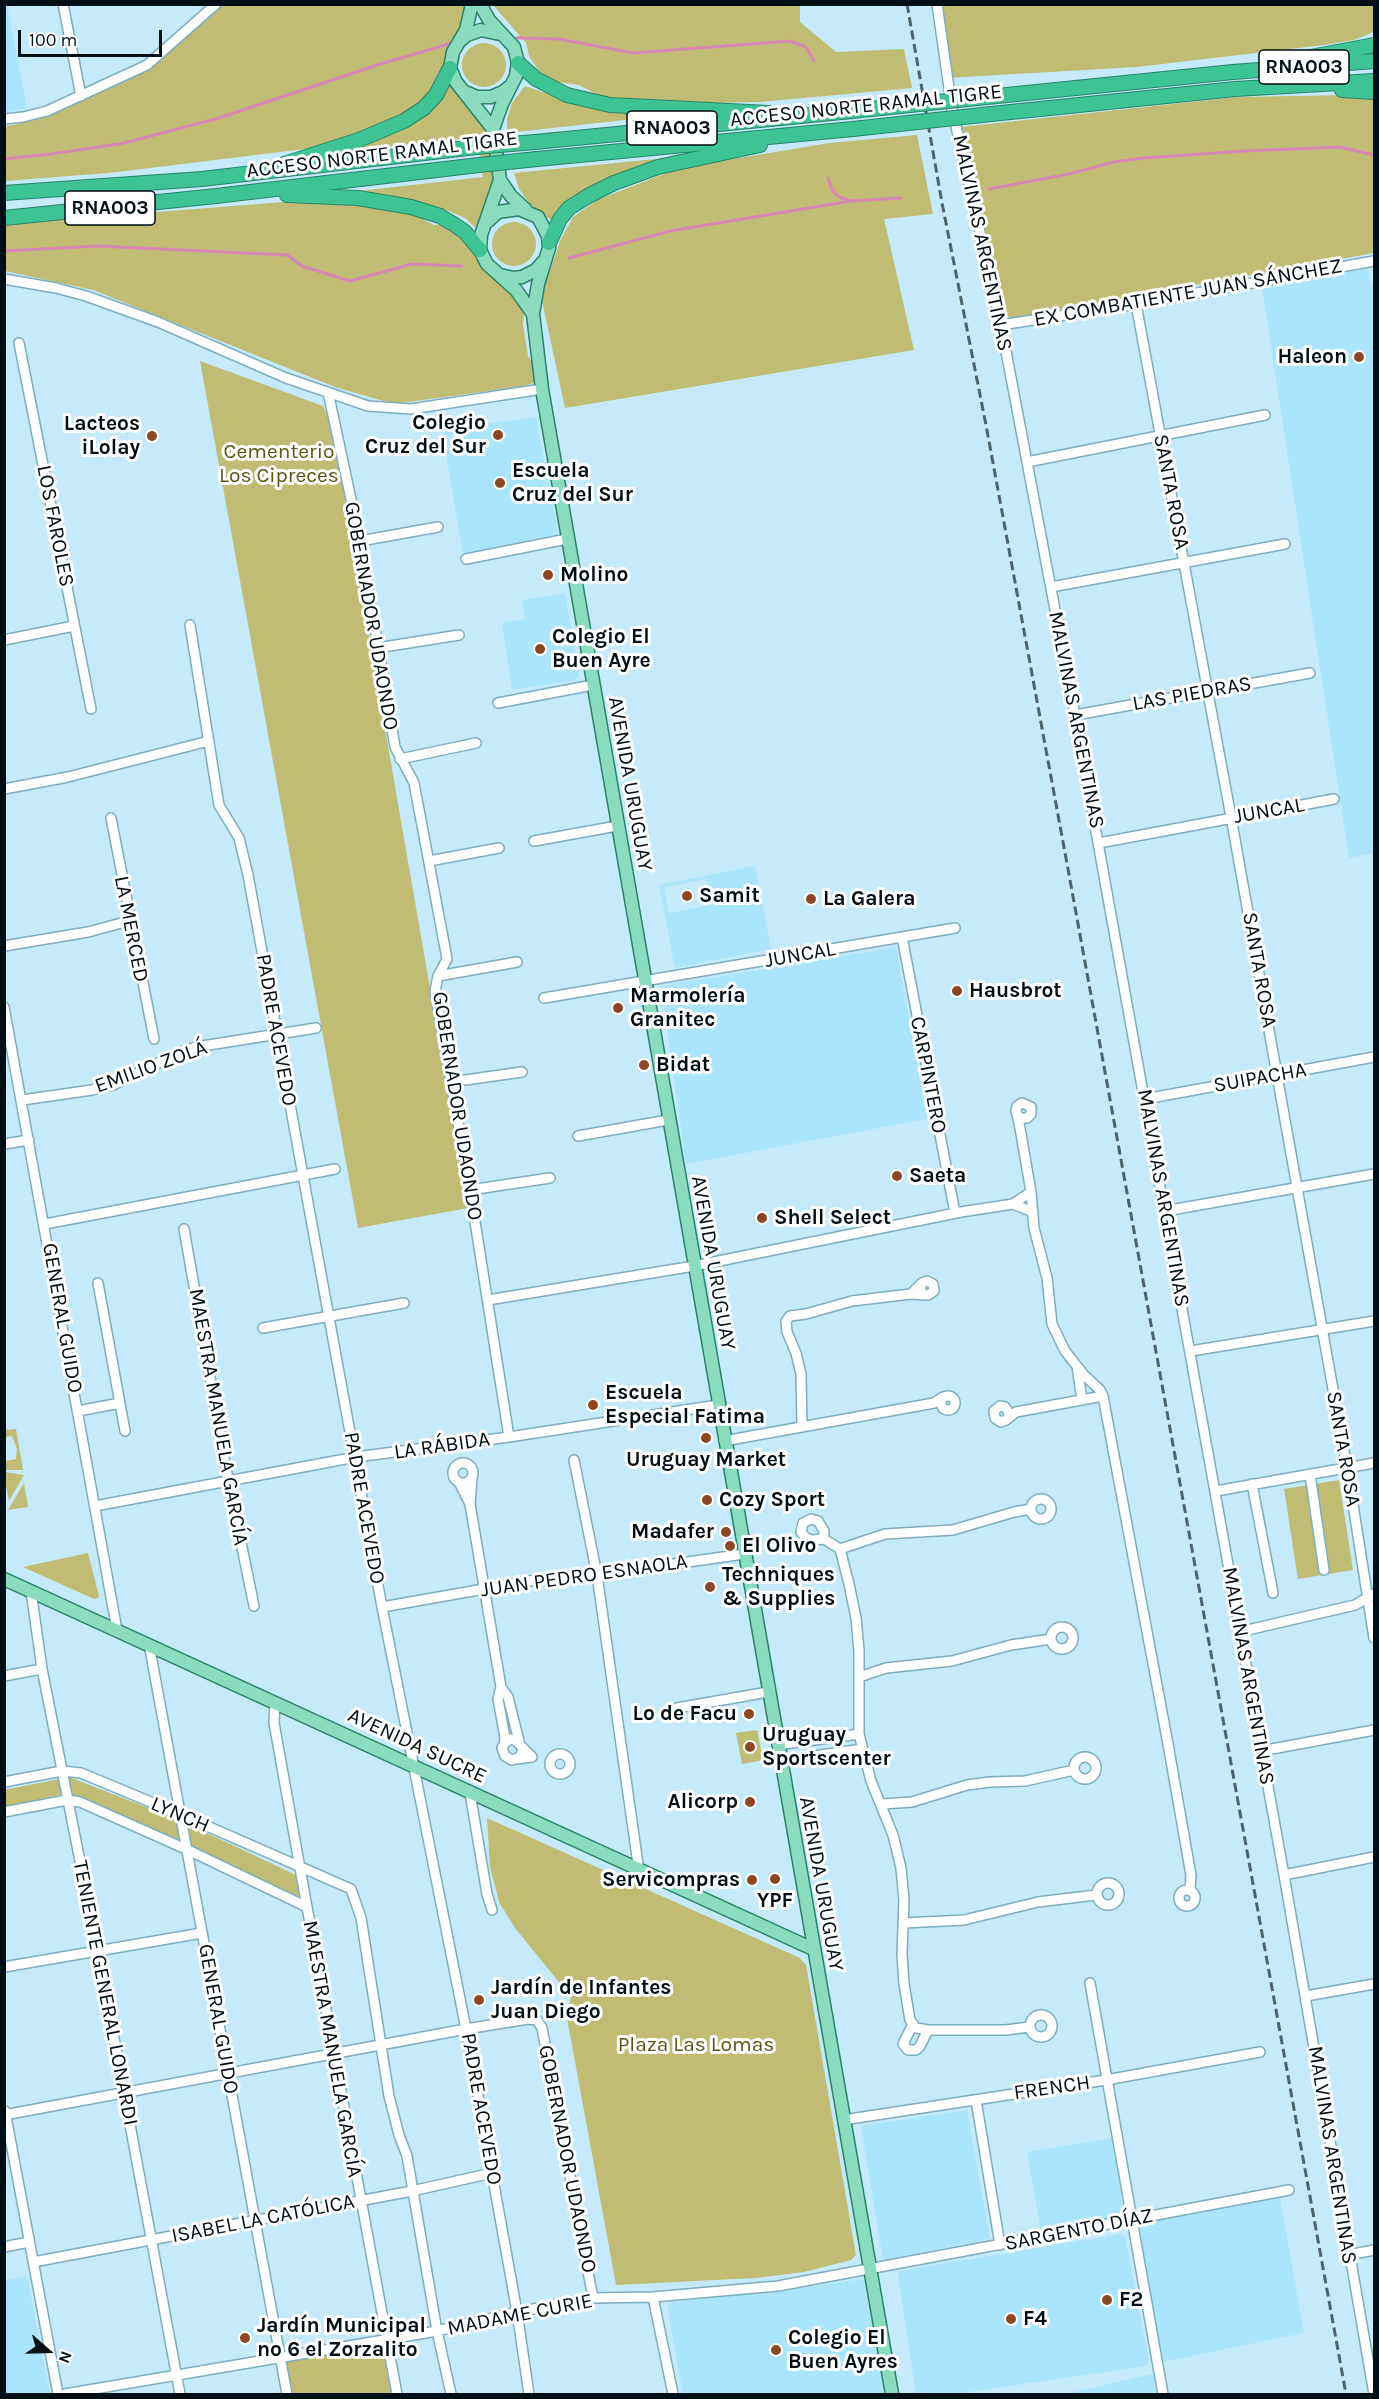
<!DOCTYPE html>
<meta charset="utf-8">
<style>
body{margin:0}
#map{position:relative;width:1379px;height:2399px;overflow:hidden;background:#c4eafb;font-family:Karla,sans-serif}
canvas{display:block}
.frame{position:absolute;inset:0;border:6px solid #000e15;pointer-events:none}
.north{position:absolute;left:18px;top:2321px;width:60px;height:60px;-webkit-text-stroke:4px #fff;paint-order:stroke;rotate:110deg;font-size:16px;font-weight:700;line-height:24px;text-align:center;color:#000e15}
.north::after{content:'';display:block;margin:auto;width:21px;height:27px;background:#000e15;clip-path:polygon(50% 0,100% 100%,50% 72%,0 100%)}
.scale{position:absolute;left:18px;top:30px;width:144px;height:27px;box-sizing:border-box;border:3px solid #000e15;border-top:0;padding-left:8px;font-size:18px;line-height:21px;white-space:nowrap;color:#000e15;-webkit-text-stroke:4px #fff;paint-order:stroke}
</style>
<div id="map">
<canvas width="1379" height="2399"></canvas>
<div class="frame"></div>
<div class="north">N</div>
<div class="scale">100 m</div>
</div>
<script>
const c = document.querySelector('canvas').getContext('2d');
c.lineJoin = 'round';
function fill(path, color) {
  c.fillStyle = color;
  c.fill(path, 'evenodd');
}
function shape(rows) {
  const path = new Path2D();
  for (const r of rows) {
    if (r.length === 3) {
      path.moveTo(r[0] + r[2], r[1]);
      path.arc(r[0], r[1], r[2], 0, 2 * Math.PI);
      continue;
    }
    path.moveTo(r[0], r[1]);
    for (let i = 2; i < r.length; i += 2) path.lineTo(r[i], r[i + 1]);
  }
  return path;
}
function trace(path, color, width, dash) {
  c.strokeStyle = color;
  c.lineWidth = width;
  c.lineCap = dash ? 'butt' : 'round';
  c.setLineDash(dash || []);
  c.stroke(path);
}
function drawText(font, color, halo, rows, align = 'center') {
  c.font = font + ' Karla,sans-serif';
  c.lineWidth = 6;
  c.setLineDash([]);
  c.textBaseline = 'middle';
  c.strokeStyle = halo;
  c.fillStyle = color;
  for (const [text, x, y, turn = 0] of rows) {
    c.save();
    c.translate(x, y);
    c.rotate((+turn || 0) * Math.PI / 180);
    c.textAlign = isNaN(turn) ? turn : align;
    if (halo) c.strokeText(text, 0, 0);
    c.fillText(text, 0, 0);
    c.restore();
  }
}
const built = shape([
 [4,5,7,5,27,108,5,112],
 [1368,269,1371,285,1374,285,1374,853,1349,858,1262,287],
 [536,417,559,537,463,555,442,430],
 [565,593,579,675,575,680,512,690,502,623,525,619,522,600],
 [755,866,771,949,675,968,659,885],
 [706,879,711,905,669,913,664,887],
 [896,947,927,1119,686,1164,661,986],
 [967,2110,990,2239,883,2260,861,2126],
 [1112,2138,1125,2216,1041,2231,1027,2152],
 [1280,2198,1304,2333,1162,2362,1136,2223],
 [1120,2234,1125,2237,1149,2361,1146,2366,955,2394,916,2394,898,2276,900,2271],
 [27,2276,50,2394,5,2394,5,2280],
 [862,2279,867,2283,884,2394,683,2394,667,2306,671,2302,782,2291],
 [1153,2374,1157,2394,1065,2394]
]);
const green = shape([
 [221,5,469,5,447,67,430,99,400,117,321,147,109,173,5,181,4,127,46,117,150,67],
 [493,5,800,5,800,22,836,52,904,49,912,88,760,102,691,103,602,97,579,85,551,81,538,70,529,56,526,43],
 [939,5,1374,5,1374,32,1354,40,1324,45,1137,67,946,78],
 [484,65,22],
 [450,79,490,133,497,171,479,231,465,218,446,210,400,198,359,191,483,177,478,137,336,152,376,139],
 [525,86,587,107,608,111,670,115,507,133,507,119,512,103],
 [1349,95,1374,98,1374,253,1013,318,1006,316,1002,311,961,127,1237,97],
 [917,135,933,214,884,219,914,350,565,408,541,296,561,239,573,217,597,200,666,173,709,163,829,143],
 [707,154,643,170,552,220,544,216,529,203,519,189,514,173],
 [309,200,402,208,434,225,447,224,455,227,502,280,524,310,523,325,528,356,532,362,535,377,533,383,524,386,394,404,335,387,93,290,5,271,4,224],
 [514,244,22],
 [200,361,323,406,333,428,468,1208,358,1228],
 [16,1429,23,1470,5,1470,5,1461,16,1459,17,1449,12,1436,5,1437,5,1430],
 [5,1472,24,1475,9,1501,5,1480],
 [1339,1480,1353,1570,1298,1579,1284,1489],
 [24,1483,28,1507,8,1510],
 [88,1553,99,1596,98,1598,94,1599,23,1567],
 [757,1730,763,1760,742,1764,736,1733],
 [69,1777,177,1819,296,1875,301,1899,68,1793,5,1807,4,1790],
 [487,1818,800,1958,806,1965,856,2255,851,2260,804,2272,756,2278,616,2285,567,2018,571,1997,515,1928,499,1902,490,1867],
 [386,2340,397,2394,287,2394,280,2358]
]);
const stream = shape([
 [521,37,517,38,559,39,633,53,790,41,806,47,814,61],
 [4,159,51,154,124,143,219,118,377,65,452,43],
 [828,178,832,190,839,197,851,201,901,198],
 [989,189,1069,174,1114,162,1144,158,1244,151,1339,147,1374,155],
 [4,251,98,246,287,255,302,266,350,281,412,264,462,266],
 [569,258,670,231,851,201]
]);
const minor = shape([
 [63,4,81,96],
 [937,4,952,109,1001,325,1075,715,1284,1875,1374,2394],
 [4,119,23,117,47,111,147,65,216,4],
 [4,279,56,288,86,296,158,322,286,378,368,406,411,409,542,389],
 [1136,304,1231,817,1349,1479,1374,1638],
 [1001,325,1136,304,1374,261],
 [19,343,91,709],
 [328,392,360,541,395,747,414,783,445,948,447,959,438,976,435,991,470,1190,509,1437],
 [1027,462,1265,415],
 [360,541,438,527],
 [466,559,567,539],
 [1051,587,1285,544],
 [190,625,219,805,239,838,248,875,382,1607,466,2029,517,2312,529,2394],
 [4,640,74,626],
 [377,648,459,635],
 [498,703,593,685],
 [1075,715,1310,673],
 [400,759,476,743],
 [4,789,68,777,209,741],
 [111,818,154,1039],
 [534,841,617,826],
 [1099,843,1334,799],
 [429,861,499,848],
 [902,937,955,1213],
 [4,946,88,932,129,921],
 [438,976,517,962],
 [544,998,955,928],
 [4,1007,117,1630],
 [451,1082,522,1072],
 [1145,1099,1374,1057],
 [22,1100,92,1090,113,1085,179,1053,196,1047,316,1028],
 [1017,1114,1020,1118,1027,1118,1031,1114,1031,1107,1022,1103,1017,1106,1016,1111,1017,1114,1020,1128,1031,1192,1034,1228,1047,1278,1052,1324,1065,1351,1084,1375,1100,1390,1103,1396,1168,1744,1191,1875,1190,1890],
 [578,1136,668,1120],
 [4,1144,29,1140],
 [470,1190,550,1178],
 [1031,1192,1013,1204,1033,1212],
 [1165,1211,1374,1174],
 [45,1224,335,1169],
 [184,1229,227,1474,254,1606],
 [98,1283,125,1431],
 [911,1294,922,1283,927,1281,933,1284,934,1291,928,1295,924,1295,920,1289,921,1285],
 [488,1300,694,1266,961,1212,1013,1204],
 [263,1328,404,1303],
 [1191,1351,1374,1321],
 [1077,1366,1082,1400],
 [948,1403,7],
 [78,1411,120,1403],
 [1008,1418,1009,1413,1005,1407,1000,1406,994,1411,995,1418,1001,1422,1006,1420,1016,1412,1103,1396],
 [802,1426,801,1374,796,1353,787,1332,786,1321,790,1316,806,1314,852,1301,911,1294,924,1295],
 [724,1441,934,1403,943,1397],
 [574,1460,597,1575,639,1871],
 [463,1473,10],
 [1310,1474,1324,1570],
 [459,1482,470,1504,472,1479],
 [1252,1484,1273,1593],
 [1216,1491,1374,1463],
 [1041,1509,10],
 [470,1504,501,1687],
 [95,1506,356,1457,509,1437,718,1405],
 [824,1539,824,1531,818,1521,811,1519,803,1523,801,1532,806,1538,812,1540,824,1539,840,1549,849,1584,856,1618,859,1651,859,1734,871,1781,893,1835,901,1868,904,1900,902,1954,904,1984,910,2020,916,2028,928,2030,1005,2030,1030,2027],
 [840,1549,885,1534,953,1530,1014,1512,1031,1509],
 [31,1591,42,1669,98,1952,180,2394],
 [382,1607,552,1577,597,1575,744,1554],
 [1062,1638,11],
 [1239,1632,1355,1605,1374,1594],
 [149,1644,287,2394],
 [4,1676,42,1669],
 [859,1677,886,1668,952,1661,1011,1645,1051,1639],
 [275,1702,274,1723,307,1907,397,2394],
 [677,1708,768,1692],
 [504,1744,505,1738,498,1699,501,1687,508,1697,519,1741],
 [777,1745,859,1734],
 [1261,1751,1374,1730],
 [560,1764,10],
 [1085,1768,11],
 [516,1759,532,1757,515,1740,510,1739,504,1744,502,1748,505,1756,512,1760,520,1757,523,1749],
 [780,1761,862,1749],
 [4,1782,62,1771,81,1773,182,1815,351,1889,361,1918,389,2096,399,2135,407,2156,437,2331,451,2394],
 [470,1793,487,1894,492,1910],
 [882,1804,912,1802,967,1785,990,1782,1025,1781,1074,1770],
 [4,1812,67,1800,80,1802,188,1850,307,1907],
 [1284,1875,1374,1857],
 [1108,1894,11],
 [1187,1898,8],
 [904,1923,964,1920,1038,1902,1096,1895],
 [4,1967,202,1933],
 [1090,1983,1163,2394],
 [1306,1996,1374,1984],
 [1041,2026,11],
 [913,2024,903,2044,908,2050,916,2050,920,2046,928,2030],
 [976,2100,1000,2245],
 [5,2111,58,2394],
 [4,2115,466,2029,528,2019,537,2020,542,2028,593,2298],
 [843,2120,1106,2080,1260,2052],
 [4,2247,29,2242],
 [1348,2255,1374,2250],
 [33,2262,412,2191,492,2173],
 [653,2297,673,2394],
 [65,2394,437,2331,517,2312,593,2298,653,2297,778,2286,1289,2190]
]);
const major = shape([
 [472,4,466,30,453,52,450,68,456,82,493,129,500,180,481,235,480,250,487,264,516,290,533,314],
 [480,4,489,20,514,47,518,63,516,76,502,104,493,129],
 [461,40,467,35,481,30,500,34],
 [465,92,477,97,491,97,503,92,509,87],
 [500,180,511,196,526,210],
 [487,222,498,212,519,209,538,217,548,236,549,248,538,284,533,314,542,389,892,2394],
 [500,275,514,278,522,277,536,270,543,262],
 [4,1579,813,1949]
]);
const highway = shape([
 [1300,59,1374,45],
 [518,63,536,79,567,95,610,105,769,113],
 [1342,90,1374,92],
 [987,97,1233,72,1374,61],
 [991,114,1235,89,1374,81],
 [535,142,852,111],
 [537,159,853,129],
 [284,164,359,140,404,121,424,108,436,95,450,68],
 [4,193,202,179,476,147],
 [287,195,358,198,411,207,440,216,455,225,465,232,480,250],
 [4,218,216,196,479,165],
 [549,243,560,219,569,208,588,196,614,183,658,167,760,145]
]);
const rail = shape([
 [907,4,942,203,986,425,1068,869,1346,2394]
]);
const highwayBridge = shape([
 [852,111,987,97],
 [853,129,991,114],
 [476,147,535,142],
 [479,165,537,159]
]);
const markers = [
 [1359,357,6,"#8d4622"],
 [498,435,6,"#8d4622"],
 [152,436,6,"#8d4622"],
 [500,483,6,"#8d4622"],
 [548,575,6,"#8d4622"],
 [540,649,6,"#8d4622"],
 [687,896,6,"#8d4622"],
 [811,899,6,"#8d4622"],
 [957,991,6,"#8d4622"],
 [618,1008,6,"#8d4622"],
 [644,1065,6,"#8d4622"],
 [897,1176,6,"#8d4622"],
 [762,1218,6,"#8d4622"],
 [593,1405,6,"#8d4622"],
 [706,1438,6,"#8d4622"],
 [707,1500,6,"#8d4622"],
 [726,1532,6,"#8d4622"],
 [730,1546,6,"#8d4622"],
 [710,1587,6,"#8d4622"],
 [749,1714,6,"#8d4622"],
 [750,1747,6,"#8d4622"],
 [750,1802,6,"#8d4622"],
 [775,1879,6,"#8d4622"],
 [752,1880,6,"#8d4622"],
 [479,2000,6,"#8d4622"],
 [1107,2300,6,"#8d4622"],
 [1011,2319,6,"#8d4622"],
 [245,2338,6,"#8d4622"],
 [776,2350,6,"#8d4622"]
];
const shields = [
 [1304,67,90],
 [672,128,90],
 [110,208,90]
];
const shieldNames = [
 ["RNA003",1304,67],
 ["RNA003",672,128],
 ["RNA003",110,208]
];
const streetNames = [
 ["ACCESO NORTE RAMAL TIGRE",866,106,-6],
 ["ACCESO NORTE RAMAL TIGRE",382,155,-7],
 ["MALVINAS ARGENTINAS",982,243,78],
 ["EX COMBATIENTE JUAN SÁNCHEZ",1188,293,-10],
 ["SANTA ROSA",1171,492,79],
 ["LOS FAROLES",55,526,79],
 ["GOBERNADOR UDAONDO",371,616,80],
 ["LAS PIEDRAS",1192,694,-10],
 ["MALVINAS ARGENTINAS",1076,720,79],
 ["AVENIDA URUGUAY",630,784,80],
 ["JUNCAL",1269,811,-10],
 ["LA MERCED",131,929,79],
 ["JUNCAL",800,955,-10],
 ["SANTA ROSA",1259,970,80],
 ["PADRE ACEVEDO",276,1030,80],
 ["EMILIO ZOLÁ",151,1067,-20],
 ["CARPINTERO",928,1075,79],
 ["SUIPACHA",1260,1078,-10],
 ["GOBERNADOR UDAONDO",457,1106,81],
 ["MALVINAS ARGENTINAS",1163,1198,80],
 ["AVENIDA URUGUAY",713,1263,80],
 ["GENERAL GUIDO",62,1318,80],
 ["MAESTRA MANUELA GARCÍA",218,1417,80],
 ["LA RÁBIDA",442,1446,-8],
 ["SANTA ROSA",1343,1449,80],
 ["PADRE ACEVEDO",364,1508,80],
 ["JUAN PEDRO ESNAOLA",584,1576,-8],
 ["MALVINAS ARGENTINAS",1248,1676,80],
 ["AVENIDA SUCRE",417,1746,25],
 ["LYNCH",180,1815,23],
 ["AVENIDA URUGUAY",821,1884,80],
 ["TENIENTE GENERAL LONARDI",105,1993,79],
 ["GENERAL GUIDO",218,2019,80],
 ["MAESTRA MANUELA GARCÍA",332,2049,80],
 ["FRENCH",1052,2088,-8],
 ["PADRE ACEVEDO",481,2109,80],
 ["MALVINAS ARGENTINAS",1332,2155,81],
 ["GOBERNADOR UDAONDO",567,2159,79],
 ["ISABEL LA CATÓLICA",263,2219,-11],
 ["SARGENTO DÍAZ",1079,2230,-11],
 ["MADAME CURIE",520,2315,-11]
];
const poiNames = [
 ["Haleon",1347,357,"right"],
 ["Colegio",486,423,"right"],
 ["Cruz del Sur",486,447,"right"],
 ["Lacteos",140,424,"right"],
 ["iLolay",140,448,"right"],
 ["Escuela",512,471],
 ["Cruz del Sur",512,495],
 ["Molino",560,575],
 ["Colegio El",552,637],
 ["Buen Ayre",552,661],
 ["Samit",699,896],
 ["La Galera",823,899],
 ["Hausbrot",969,991],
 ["Marmolería",630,996],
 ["Granitec",630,1020],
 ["Bidat",656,1065],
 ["Saeta",909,1176],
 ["Shell Select",774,1218],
 ["Escuela",605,1393],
 ["Especial Fatima",605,1417],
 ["Uruguay Market",706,1460,"center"],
 ["Cozy Sport",719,1500],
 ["Madafer",714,1532,"right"],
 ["El Olivo",742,1546],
 ["Techniques",722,1575],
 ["& Supplies",722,1599],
 ["Lo de Facu",737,1714,"right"],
 ["Uruguay",762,1735],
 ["Sportscenter",762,1759],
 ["Alicorp",738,1802,"right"],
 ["Servicompras",740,1880,"right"],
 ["YPF",775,1901,"center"],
 ["Jardín de Infantes",491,1988],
 ["Juan Diego",491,2012],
 ["F2",1119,2300],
 ["F4",1023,2319],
 ["Jardín Municipal",257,2326],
 ["nº 6 el Zorzalito",257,2350],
 ["Colegio El",788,2338],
 ["Buen Ayres",788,2362]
];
const parkNames = [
 ["Cementerio",279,452],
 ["Los Cipreces",279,476],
 ["Plaza Las Lomas",696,2045]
];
fill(built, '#abe5fd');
fill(green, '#c0bc73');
trace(stream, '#d887b4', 3);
trace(minor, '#7dadc0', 12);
trace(major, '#288468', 15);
trace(highway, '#288468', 16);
trace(minor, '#fff', 9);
trace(major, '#8bdbbf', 12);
trace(highway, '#3dc394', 14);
trace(rail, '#4c636e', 3, [9, 4.5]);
trace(highwayBridge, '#288468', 16, []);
trace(highwayBridge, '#3dc394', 14);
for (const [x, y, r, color] of markers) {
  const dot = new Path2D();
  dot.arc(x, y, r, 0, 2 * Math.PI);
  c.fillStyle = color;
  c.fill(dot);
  trace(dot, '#fff', 2);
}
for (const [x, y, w] of shields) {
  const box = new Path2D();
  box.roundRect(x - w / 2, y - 17, w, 34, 4.5);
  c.fillStyle = '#fff';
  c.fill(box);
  trace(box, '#000e15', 1.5);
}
drawText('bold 20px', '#000e15', null, shieldNames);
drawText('21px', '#000e15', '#fff', streetNames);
drawText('bold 21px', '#000e15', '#fff', poiNames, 'left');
drawText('21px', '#5a5511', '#fff', parkNames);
</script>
